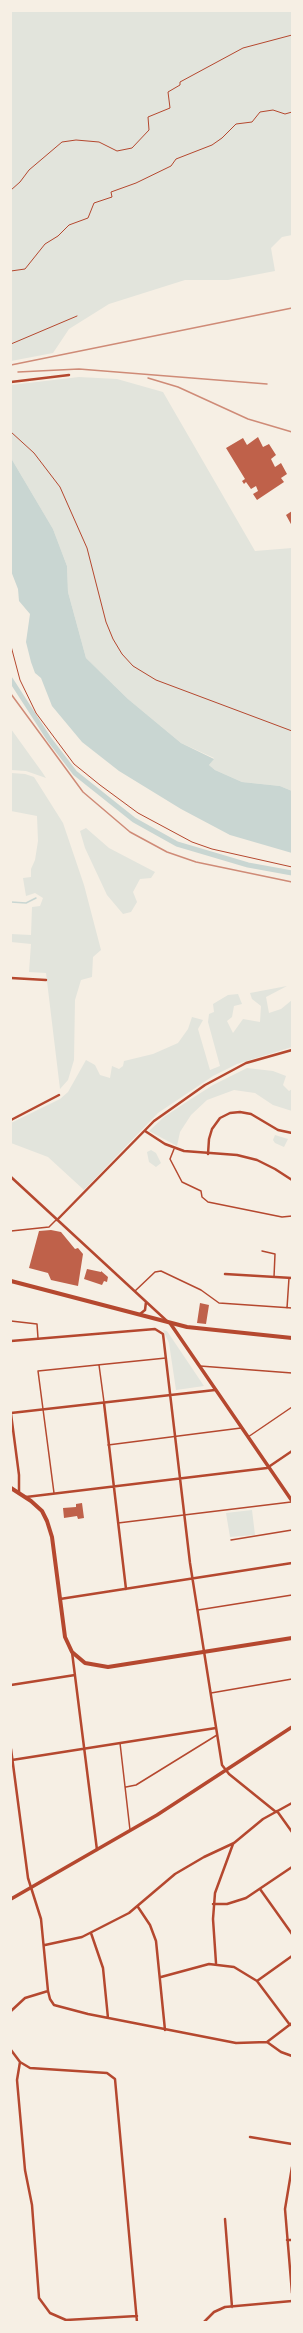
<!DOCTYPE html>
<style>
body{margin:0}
#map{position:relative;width:303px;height:2333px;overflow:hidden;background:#f6efe4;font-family:Montserrat,sans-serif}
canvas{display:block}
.frame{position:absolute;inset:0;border:12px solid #f6efe4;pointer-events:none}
</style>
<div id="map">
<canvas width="303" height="2333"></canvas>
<div class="frame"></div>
</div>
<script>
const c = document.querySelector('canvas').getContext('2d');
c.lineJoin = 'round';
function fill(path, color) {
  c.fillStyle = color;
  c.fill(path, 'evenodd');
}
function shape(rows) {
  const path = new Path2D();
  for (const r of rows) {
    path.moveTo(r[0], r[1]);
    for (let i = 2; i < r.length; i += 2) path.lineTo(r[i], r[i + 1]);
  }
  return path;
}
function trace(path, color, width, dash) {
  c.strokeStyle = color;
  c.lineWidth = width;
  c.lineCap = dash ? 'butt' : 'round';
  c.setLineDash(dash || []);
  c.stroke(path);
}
const green = shape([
 [11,11,292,11,292,235,282,237,271,248,275,271,228,280,185,280,109,304,69,329,53,353,11,361],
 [79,377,117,379,163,392,255,551,292,548,292,791,280,786,242,782,215,770,209,765,214,758,181,743,128,699,86,658,68,592,67,566,53,529,11,458,11,385],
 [11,729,42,772,46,778,26,771,11,770],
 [11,773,25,774,34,777,63,823,84,885,101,950,93,957,92,977,81,980,75,1000,74,1060,68,1080,60,1089,46,973,29,972,31,944,11,942,11,934,31,935,32,907,40,906,43,898,35,893,26,896,23,878,31,877,31,869,35,860,38,841,37,816,11,811],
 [86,828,109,848,155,872,151,878,140,879,133,892,137,902,131,912,123,914,107,895,85,848,80,831],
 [287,986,266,997,269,1013,281,1009,292,1000,292,1047,237,1064,213,1076,158,1113,84,1190,48,1157,11,1143,11,1123,60,1099,68,1092,86,1060,95,1065,100,1075,110,1078,112,1066,119,1069,123,1066,124,1061,153,1054,178,1043,188,1029,192,1017,203,1020,198,1029,210,1070,220,1066,208,1022,209,1014,214,1012,213,1004,228,995,238,994,242,1004,234,1006,232,1017,227,1021,233,1033,243,1019,260,1022,261,1006,252,999,250,993],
 [247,1068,273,1071,286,1076,283,1085,289,1091,292,1089,292,1111,273,1105,255,1093,234,1090,207,1100,191,1115,180,1132,177,1146,149,1131,164,1117,188,1101,213,1085],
 [275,1135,288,1139,284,1147,275,1143,273,1140],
 [151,1150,156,1153,161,1163,156,1167,149,1162,147,1152],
 [163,1330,167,1331,204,1386,176,1390,169,1343],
 [252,1510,255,1535,230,1537,226,1513]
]);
const water = shape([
 [11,458,53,529,67,566,68,592,86,658,128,699,181,743,214,759,209,765,215,770,242,782,280,786,292,791,292,853,230,835,181,809,119,771,82,742,52,706,41,678,35,673,31,662,26,642,30,614,19,601,18,589,11,571]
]);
const stream = shape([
 [11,902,26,903,36,898]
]);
const canal = shape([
 [11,680,49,739,75,773,134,820,177,844,248,865,292,873]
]);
const building = shape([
 [258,437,263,447,269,444,276,455,271,459,275,467,281,463,287,474,281,478,284,482,257,500,253,494,258,491,256,486,251,489,246,482,244,484,242,481,245,479,226,448,243,438,247,445],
 [292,511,292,526,286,515],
 [51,1230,61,1232,75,1249,78,1248,83,1254,78,1286,51,1280,48,1273,29,1268,39,1231],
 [87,1269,101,1272,101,1271,108,1277,107,1282,104,1281,102,1285,84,1279],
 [200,1303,209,1305,206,1324,197,1323],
 [82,1503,84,1518,78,1519,77,1516,64,1518,63,1508,76,1507,76,1504]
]);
const path = shape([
 [11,190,20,182,29,170,62,142,76,140,99,142,117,151,132,148,149,130,148,117,170,108,168,92,180,85,180,82,243,48,292,35],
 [11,271,25,269,45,244,58,236,69,225,88,218,94,203,112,197,111,192,136,183,171,166,176,159,212,145,222,138,236,124,252,122,260,112,273,110,285,114,292,112],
 [11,344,77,316],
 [11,432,34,453,60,487,87,548,106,622,113,639,122,654,133,666,156,680,292,731],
 [11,646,20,680,36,713,74,764,100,785,138,813,192,842,212,849,292,867]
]);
const service = shape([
 [174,1149,170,1159,182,1182,201,1191,202,1197,208,1202,282,1217,292,1216],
 [11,1231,49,1227,56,1220],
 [262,1251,275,1254,274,1277],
 [135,1291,155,1272,161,1271,201,1290,219,1303,292,1308],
 [287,1308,289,1278],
 [11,1321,37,1324,38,1338],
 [99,1365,104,1402],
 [200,1366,292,1373],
 [248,1437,292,1407],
 [108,1445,241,1428],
 [54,1493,38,1371,166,1358],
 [118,1523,291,1502],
 [231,1540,292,1530],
 [198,1610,292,1595],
 [211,1693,292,1679],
 [120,1743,130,1830],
 [126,1787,136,1785,217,1735]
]);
const minor = shape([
 [11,382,69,375],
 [11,978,46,980],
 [11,1120,59,1095],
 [145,1131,165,1144,184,1151,237,1155,257,1160,275,1169,292,1180],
 [208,1154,209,1139,212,1129,220,1118,230,1113,240,1112,251,1114,278,1130,292,1133],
 [11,1177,168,1322],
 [57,1220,154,1121,205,1085,246,1063,292,1050],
 [225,1274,292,1278],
 [140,1314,145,1310,146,1302],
 [11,1341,155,1329,163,1334,190,1563,222,1765,229,1774,276,1812],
 [104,1403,126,1589],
 [11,1413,215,1390],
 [11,1414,19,1475,19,1492],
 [26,1497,267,1468,292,1451],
 [60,1599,292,1563],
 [72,1652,97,1850],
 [11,1685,75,1675],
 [11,1749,28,1878,41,1919,48,1991,50,1999,54,2005,88,2014,236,2043,267,2042,292,2023],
 [12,1760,216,1728],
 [277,1811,292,1832],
 [260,1889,292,1934],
 [213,1904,227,1904,246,1898,292,1867],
 [138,1907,150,1925,156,1941,165,2030],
 [91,1933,103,1968,108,2018],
 [45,1945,82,1937,129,1913,175,1874,204,1857,234,1843,263,1819,292,1803],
 [216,1963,213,1919,215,1893,233,1844],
 [161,1977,209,1964,234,1967,257,1981,290,2025],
 [257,1981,292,1956],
 [11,2011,25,1998,48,1991],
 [267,2042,281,2052,292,2056],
 [11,2050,20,2062,30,2068,107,2073,115,2079,137,2322],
 [20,2062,17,2080,25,2170,32,2205,39,2298,50,2313,66,2320,137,2316],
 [250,2137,292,2144],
 [292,2167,285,2209,292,2293],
 [225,2219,232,2307],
 [287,2240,292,2240],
 [204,2322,214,2312,225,2307,292,2301]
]);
const tertiary = shape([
 [170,1323,292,1501],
 [11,1899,157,1815,292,1727]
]);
const primary = shape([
 [11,1281,187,1327,292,1338],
 [11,1488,31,1501,42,1511,47,1521,52,1537,65,1637,72,1652,85,1663,108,1667,292,1638]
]);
const rail = shape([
 [11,365,292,308],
 [18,372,79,369,267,384],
 [148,378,178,387,248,419,292,432],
 [11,694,83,792,130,832,167,852,196,862,292,882]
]);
fill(green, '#e2e4dc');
fill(water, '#c9d6d2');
trace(stream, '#c9d6d2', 1.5);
trace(canal, '#c9d6d2', 5);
fill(building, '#bf614a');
trace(path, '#b5482f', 1);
trace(service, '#b5482f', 1.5);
trace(minor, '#b5482f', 2.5);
trace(tertiary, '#b5482f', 3.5);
trace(primary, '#b5482f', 4);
trace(rail, '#cf8b77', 1.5);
</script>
